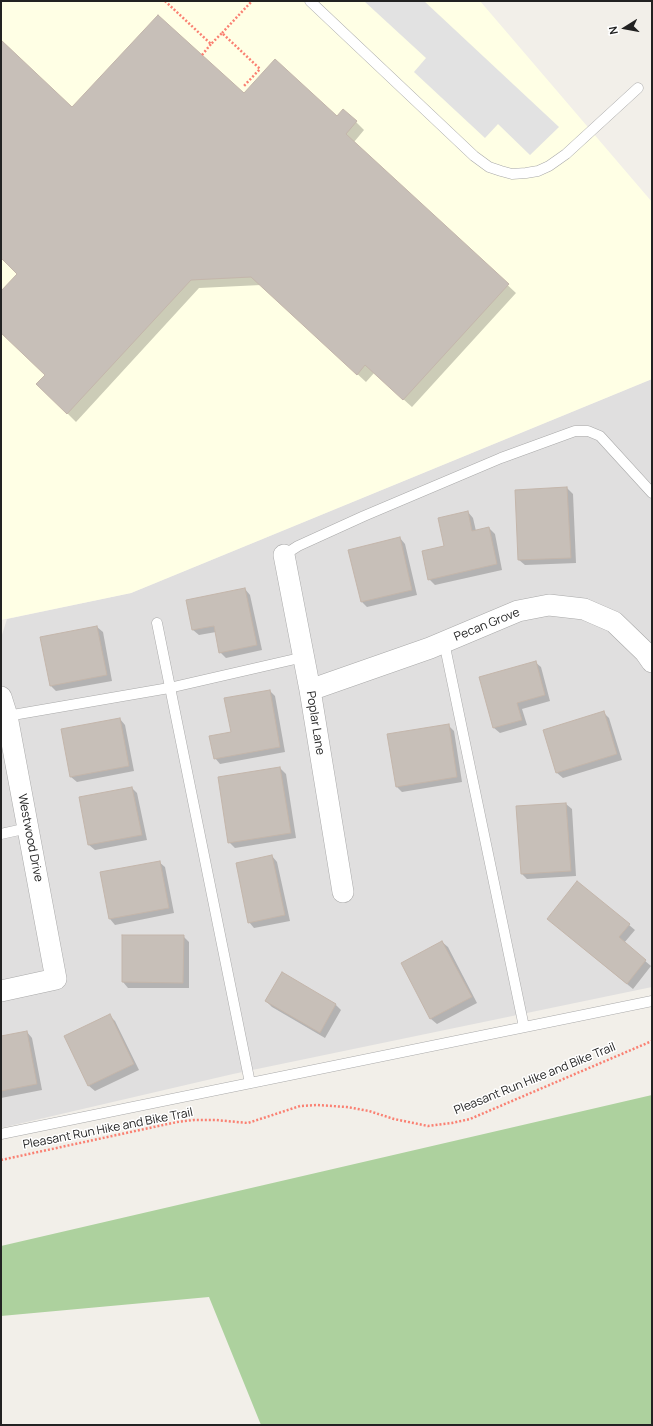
<!DOCTYPE html>
<style>
body{margin:0}
#map{position:relative;width:653px;height:1426px;overflow:hidden;background:#f2efe9;font-family:Manrope,sans-serif}
canvas{display:block}
.frame{position:absolute;inset:0;border:2px solid #222;pointer-events:none}
.north{position:absolute;left:605px;top:8px;width:40px;height:40px;-webkit-text-stroke:3px #fff;paint-order:stroke;rotate:259deg;font-size:11px;font-weight:700;line-height:16px;text-align:center;color:#222}
.north::after{content:'';display:block;margin:auto;width:14px;height:18px;background:#222;clip-path:polygon(50% 0,100% 100%,50% 72%,0 100%)}
</style>
<div id="map">
<canvas width="653" height="1426"></canvas>
<div class="frame"></div>
<div class="north">N</div>
</div>
<script>
const context = document.querySelector('canvas').getContext('2d');
context.lineJoin = 'round';
function fillPath(path, color) {
  context.fillStyle = color;
  context.fill(path, 'evenodd');
}
function shape(rows) {
  const path = new Path2D();
  for (const r of rows) {
    path.moveTo(r[0], r[1]);
    for (let i = 2; i < r.length; i += 2) path.lineTo(r[i], r[i + 1]);
  }
  return path;
}
function strokePath(path, color, width, dash) {
  context.strokeStyle = color;
  context.lineWidth = width;
  context.lineCap = dash ? 'butt' : 'round';
  context.setLineDash(dash || []);
  context.stroke(path);
}
function write(font, color, halo, rows, align = 'center') {
  context.font = font + ' Manrope,sans-serif';
  context.lineWidth = 3;
  context.setLineDash([]);
  context.textBaseline = 'middle';
  context.strokeStyle = halo;
  context.fillStyle = color;
  for (const [text, x, y, turn = 0] of rows) {
    context.save();
    context.translate(x, y);
    context.rotate((+turn || 0) * Math.PI / 180);
    context.textAlign = isNaN(turn) ? turn : align;
    if (halo) context.strokeText(text, 0, 0);
    context.fillText(text, 0, 0);
    context.restore();
  }
}
const residential = shape([
 [652,379,652,987,233,1074,1,1128,1,638,7,619,131,593]
]);
const education = shape([
 [1,1,480,1,652,202,652,379,131,593,1,620]
]);
const forest = shape([
 [652,1095,652,1425,261,1425,209,1297,1,1316,1,1246]
]);
const parking = shape([
 [364,1,424,1,559,127,530,155,498,124,485,138,414,72,426,58]
]);
const shadow = shape([
 [1,42,72,109,244,95,356,122,364,130,354,142,516,293,412,407,374,373,366,382,261,285,199,288,76,422,38,384,46,375,1,332,1,292,18,274,1,257],
 [567,488,573,494,576,563,525,565,519,560],
 [468,512,473,518,476,531,489,528,495,534,502,570,435,585,429,579,445,546],
 [400,538,405,544,417,595,367,607,362,602],
 [245,589,250,595,262,650,226,658,220,652,216,632,199,635,193,630,187,601],
 [97,627,103,632,112,681,56,691,51,686],
 [535,662,541,667,550,701,522,709,527,725,500,733,494,728],
 [270,691,275,696,285,752,220,764,215,758,232,733],
 [603,712,609,718,622,760,563,778,557,773,544,731],
 [120,719,125,725,134,771,77,782,71,777],
 [448,725,454,731,462,782,402,792,397,787],
 [280,768,286,774,296,838,235,848,229,842],
 [132,788,137,793,147,840,95,850,89,845,80,798],
 [566,804,572,809,576,876,527,879,522,874],
 [272,856,277,862,290,921,254,928,249,922],
 [159,862,165,867,174,913,115,925,110,919,101,873],
 [548,919,629,925,635,930,624,943,651,966,633,989],
 [123,936,183,936,189,942,189,988,128,988,123,982],
 [442,942,448,947,477,1003,437,1024,431,1019,402,963],
 [282,973,336,1005,341,1010,325,1038,272,1007,266,1001],
 [110,1016,115,1021,139,1070,95,1091,89,1086,66,1037],
 [27,1032,32,1038,42,1090,1,1098,1,1037]
]);
const building = shape([
 [158,15,244,93,275,59,337,116,343,109,357,121,346,134,509,284,403,400,365,365,357,375,251,277,191,280,67,414,36,384,45,375,1,333,1,291,17,274,1,258,1,40,72,107,158,15],
 [567,487,571,558,518,560,515,490,567,487],
 [468,511,472,531,489,527,497,564,428,580,422,551,444,546,438,518,468,511],
 [400,537,412,590,361,602,348,550,400,537],
 [245,588,257,645,219,653,214,626,192,630,186,600,245,588],
 [97,626,107,675,50,686,40,637,97,626],
 [536,661,545,695,517,703,522,720,493,728,479,677,536,661],
 [270,690,280,747,214,759,209,736,231,732,224,698,270,690],
 [604,711,617,754,556,773,543,730,604,711],
 [120,718,129,766,70,777,61,729,120,718],
 [449,724,457,777,396,787,387,734,449,724],
 [280,767,291,833,228,843,218,777,280,767],
 [132,787,142,835,88,845,79,797,132,787],
 [566,803,571,871,521,874,516,806,566,803],
 [272,855,285,915,248,923,236,863,272,855],
 [160,861,169,908,109,919,100,872,160,861],
 [577,881,630,924,619,937,646,960,627,984,547,919,577,881],
 [122,935,184,935,183,983,122,982,122,935],
 [442,941,472,997,430,1019,401,963,442,941],
 [282,972,336,1004,320,1033,265,1001,282,972],
 [110,1014,134,1064,88,1086,64,1036,110,1014],
 [27,1031,37,1084,1,1091,1,1036,27,1031]
]);
const path = shape([
 [165,1,211,44,222,33,260,69,243,87],
 [222,33,252,1],
 [202,55,211,44],
 [1,1160,177,1122,194,1120,216,1120,248,1123,300,1106,317,1105,347,1107,369,1111,394,1119,428,1126,452,1123,470,1119,652,1041]
]);
const lane = shape([
 [310,1,474,156,489,167,501,171,512,174,526,173,538,171,549,166,566,154,638,88],
 [284,555,298,546,364,516,501,458,575,431,588,431,600,436,652,493],
 [157,623,250,1083],
 [444,642,524,1027],
 [7,716,169,688,304,657],
 [1,834,28,828],
 [1,1134,652,1001]
]);
const street = shape([
 [284,555,310,690,343,892],
 [310,690,430,648,518,611,549,605,584,609,614,622,645,652,652,662],
 [1,697,7,716,56,979,1,991]
]);
const streetNames = [
 ["Pecan Grove",487,625,-22],
 ["Poplar Lane",315,723,81],
 ["Westwood Drive",30,838,79],
 ["Pleasant Run Hike and Bike Trail",535,1079,-22],
 ["Pleasant Run Hike and Bike Trail",108,1129,-11]
];
fillPath(residential, '#e0dfdf');
fillPath(education, '#ffffe5');
fillPath(forest, '#add19e');
fillPath(parking, '#e2e2e2');
fillPath(shadow, '#0003');
fillPath(building, '#c7bfb8');
strokePath(building, '#c4b6ab', 1);
strokePath(lane, '#a9a9a9', 11);
strokePath(street, '#a9a9a9', 22);
strokePath(path, '#fa8072', 2.5, [2, 2]);
strokePath(lane, '#fff', 10);
strokePath(street, '#fff', 21);
write('12px', '#222', '#fff', streetNames);
</script>
